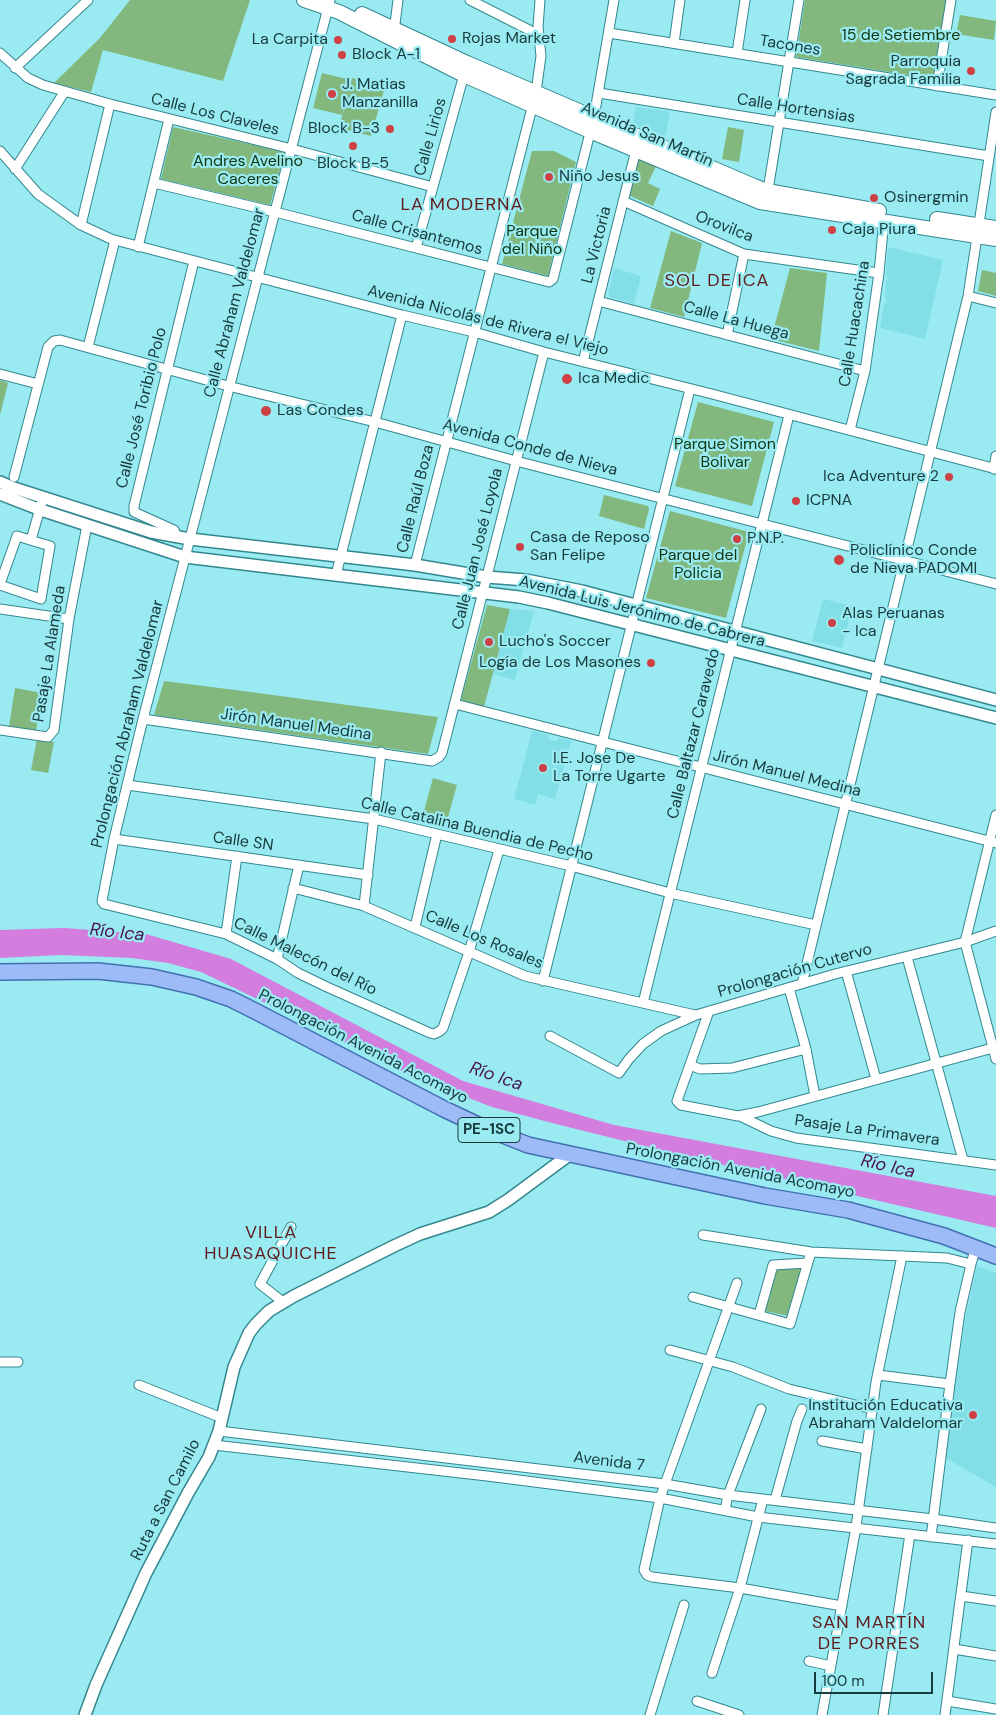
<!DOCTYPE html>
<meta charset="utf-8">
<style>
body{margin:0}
#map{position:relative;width:996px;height:1715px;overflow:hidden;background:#99eaf1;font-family:"DM Sans",sans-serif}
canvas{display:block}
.scale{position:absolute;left:814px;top:1672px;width:119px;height:22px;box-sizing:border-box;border:2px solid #173a3c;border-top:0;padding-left:6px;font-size:15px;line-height:18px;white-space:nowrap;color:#173a3c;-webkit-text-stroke:4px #99eaf1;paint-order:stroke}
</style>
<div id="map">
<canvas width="996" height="1715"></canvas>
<div class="scale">100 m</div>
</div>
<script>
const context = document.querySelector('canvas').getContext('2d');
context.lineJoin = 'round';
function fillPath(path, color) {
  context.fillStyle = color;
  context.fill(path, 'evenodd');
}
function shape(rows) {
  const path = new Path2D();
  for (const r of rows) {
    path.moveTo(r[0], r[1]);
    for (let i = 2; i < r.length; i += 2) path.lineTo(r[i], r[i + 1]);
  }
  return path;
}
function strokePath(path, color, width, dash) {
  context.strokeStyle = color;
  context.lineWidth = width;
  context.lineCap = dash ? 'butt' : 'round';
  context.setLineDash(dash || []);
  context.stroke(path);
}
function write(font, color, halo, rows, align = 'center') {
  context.font = font + ' "DM Sans",sans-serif';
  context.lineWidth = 4.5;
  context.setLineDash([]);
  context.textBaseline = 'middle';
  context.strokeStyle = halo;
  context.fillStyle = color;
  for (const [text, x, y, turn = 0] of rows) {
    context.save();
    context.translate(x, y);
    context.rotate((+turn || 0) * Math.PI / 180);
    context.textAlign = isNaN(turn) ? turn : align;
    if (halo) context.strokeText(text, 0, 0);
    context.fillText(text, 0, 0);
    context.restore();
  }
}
const built = shape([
 [636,107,670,112,664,142,632,127],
 [888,247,943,260,925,339,880,328,884,305,887,302,885,298,886,281,888,278,886,275],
 [614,268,641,276,634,304,610,297,608,294],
 [823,599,852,606,842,648,812,641],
 [510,609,534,611,515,680,493,674],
 [532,731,548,735,549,739,556,741,559,738,571,741,555,799,538,794,535,805,514,799],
 [977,1266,996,1273,996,1487,944,1457,966,1316]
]);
const green = shape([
 [130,0,250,0,223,81,103,50,91,92,54,83,100,38],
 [805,0,946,0,933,79,796,57],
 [960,15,996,21,994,40,956,34],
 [322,73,351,80,342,115,313,108],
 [352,78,385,87,371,136,339,128],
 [173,127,285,152,270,205,161,179],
 [728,127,744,130,739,162,722,159],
 [532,151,554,151,576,162,548,276,502,264],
 [642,158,657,164,648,183,660,189,653,206,630,196,638,160],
 [671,231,702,243,684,317,650,308],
 [790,268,827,273,819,351,771,339],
 [982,270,996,273,996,296,978,291],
 [0,380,8,383,0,415],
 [698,402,774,422,752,506,675,486],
 [604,495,648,506,649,509,644,529,599,516],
 [670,511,749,532,726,618,646,598],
 [487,605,510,609,484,707,461,700],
 [164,681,243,691,438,717,428,754,154,715],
 [15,688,42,693,36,731,9,726],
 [37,739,54,742,48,773,31,770],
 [433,778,457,785,446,824,422,818],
 [803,1268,788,1316,765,1311,777,1269]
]);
const water = shape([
 [64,928,146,934,231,959,463,1081,614,1125,996,1196,996,1228,693,1158,556,1124,492,1107,407,1074,305,1022,201,972,168,963,132,958,61,955,0,958,0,930]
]);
const minor = shape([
 [330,0,143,719,114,839,102,901,104,904,226,934,277,959,298,973,327,987,430,1033,434,1034,440,1031,443,1028,469,952,499,850],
 [470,0,539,35],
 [394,32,398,0],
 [609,33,996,95],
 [674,43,680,0],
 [0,53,28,78,43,85,110,104,292,149,433,187],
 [737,53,745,0],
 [15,68,88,0],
 [937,86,951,0],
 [599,93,989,156],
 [0,151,38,194,81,225,111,239,402,315,474,332,544,352,712,394,996,469],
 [15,169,65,91],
 [154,183,275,212,549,282,553,279,594,117,614,0],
 [767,196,799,0],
 [623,201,744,254,879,273],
 [81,225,110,104],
 [138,247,169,119],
 [416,248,465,71],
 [968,296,996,303],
 [598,301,865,371],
 [727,335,744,254],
 [88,347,115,240],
 [583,362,637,146],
 [0,374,38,384],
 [850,430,865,371,879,273,884,220],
 [994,469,996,456],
 [14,477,48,347,54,341,60,340,228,386,375,422,516,461,996,584],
 [177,537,174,530,134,512,134,506,194,261],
 [31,540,43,498],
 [415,565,536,92,541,56,538,27,540,0],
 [336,575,402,315],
 [0,584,17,536,50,546,41,599,0,585],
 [0,609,69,619],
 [455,704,996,843],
 [143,719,432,761,439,757,442,753,544,352],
 [0,730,48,737,54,730,69,619,87,525],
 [127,785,374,819,571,866,670,893,816,925],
 [996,815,965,942,996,1059],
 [114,839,368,875],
 [293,888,364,906,525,976,695,1015],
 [364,906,381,752],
 [415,927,437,834],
 [226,934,237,856],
 [907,957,963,1160],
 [277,959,299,865],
 [846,971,876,1079],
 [543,981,690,389],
 [802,984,968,296,996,112],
 [789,988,806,1049,815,1096],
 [643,1003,789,415],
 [709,1011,677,1101,681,1105,738,1116,758,1112,996,1047],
 [550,1036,619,1073,629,1059,643,1044,661,1031,696,1015,835,974,965,942,996,931],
 [690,1065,700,1069,732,1068,806,1049],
 [740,1116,771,1131,796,1138,996,1165],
 [703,1235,811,1252,947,1258,971,1264],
 [693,1297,790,1324,811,1252],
 [283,1302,260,1284,291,1227],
 [759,1315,773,1265,807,1263],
 [670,1350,733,1367,789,1389,872,1409],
 [0,1362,18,1362],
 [878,1375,950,1384],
 [139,1385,222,1418],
 [219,1431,665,1484,728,1495,933,1519,996,1528],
 [822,1441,867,1449],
 [214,1445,487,1476,660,1498,758,1517,996,1544],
 [763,1499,740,1588,842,1606],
 [775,1500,797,1421,802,1409],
 [725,1510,728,1495,761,1409],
 [931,1537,950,1384,960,1312,971,1264,975,1250],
 [961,1596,996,1601],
 [954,1649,996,1656],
 [809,1661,831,1666],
 [712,1673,740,1588,652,1577,647,1575,644,1570,660,1498,737,1283],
 [697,1701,739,1715],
 [947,1701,996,1709],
 [650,1715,684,1605],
 [822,1715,856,1527,876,1382,902,1256],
 [883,1715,910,1534],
 [945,1715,968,1540]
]);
const tertiary = shape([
 [0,482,14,488,151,532,190,539,415,565,487,577,526,580,582,591,996,700],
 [0,494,41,510,185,557,519,597,548,603,996,718],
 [85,1715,96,1685,146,1573,188,1493,209,1457,219,1431,234,1367,249,1333,256,1324,269,1311,294,1296,394,1246,420,1234,489,1212,508,1200,569,1155]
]);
const secondary = shape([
 [304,0,339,12,464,75,590,131,760,202,996,239],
 [362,14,467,63,754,186,767,191,879,211],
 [937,219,996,228]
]);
const primary = shape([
 [0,972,98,971,152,977,196,987,231,999,253,1010,444,1109,480,1126,528,1145,765,1196,848,1210,944,1236,996,1256]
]);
const markers = [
 [452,39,5,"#cf4045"],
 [338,40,5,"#cf4045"],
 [342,55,5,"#cf4045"],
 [971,71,5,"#cf4045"],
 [332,94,5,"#cf4045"],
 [390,129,5,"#cf4045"],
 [353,146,5,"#cf4045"],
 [549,177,5,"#cf4045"],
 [874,198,5,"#cf4045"],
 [832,230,5,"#cf4045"],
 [567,379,6,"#cf4045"],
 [266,411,6,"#cf4045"],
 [949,477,5,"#cf4045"],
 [796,501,5,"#cf4045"],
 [737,539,5,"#cf4045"],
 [520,547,5,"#cf4045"],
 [839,560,6,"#cf4045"],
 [832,623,5,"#cf4045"],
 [489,642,5,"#cf4045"],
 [651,663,5,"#cf4045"],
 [543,768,5,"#cf4045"],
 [973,1415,5,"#cf4045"]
];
const shields = [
 [489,1130,62]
];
const shieldNames = [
 ["PE-1SC",489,1130]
];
const parkNames = [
 ["15 de Setiembre",901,36],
 ["Andres Avelino",248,162],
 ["Caceres",248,180],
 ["Parque",532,232],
 ["del Niño",532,250],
 ["Parque Simon",725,445],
 ["Bolivar",725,463],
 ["Parque del",698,556],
 ["Policia",698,574]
];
const poiNames = [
 ["Rojas Market",462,39],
 ["La Carpita",328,40,"right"],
 ["Block A-1",352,55],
 ["Parroquia",961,62,"right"],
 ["Sagrada Familia",961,80,"right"],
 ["J. Matias",342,85],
 ["Manzanilla",342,103],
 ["Block B-3",380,129,"right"],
 ["Block B-5",353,164,"center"],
 ["Niño Jesus",559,177],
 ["Osinergmin",884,198],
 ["Caja Piura",842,230],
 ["Ica Medic",578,379],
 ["Las Condes",277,411],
 ["Ica Adventure 2",939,477,"right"],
 ["ICPNA",806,501],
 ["Casa de Reposo",530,538],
 ["San Felipe",530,556],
 ["P.N.P.",747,539],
 ["Policlínico Conde",850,551],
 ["de Nieva PADOMI",850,569],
 ["Alas Peruanas",842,614],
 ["- Ica",842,632],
 ["Lucho's Soccer",499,642],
 ["Logía de Los Masones",641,663,"right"],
 ["I.E. Jose De",553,759],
 ["La Torre Ugarte",553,777],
 ["Institución Educativa",963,1406,"right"],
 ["Abraham Valdelomar",963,1424,"right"]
];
const streetNames = [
 ["Tacones",790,46,9],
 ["Calle Hortensias",796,109,9],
 ["Calle Los Claveles",215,115,14],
 ["Avenida San Martín",647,135,23],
 ["Calle Lirios",431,137,-74],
 ["Orovilca",724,227,21],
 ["Calle Crisantemos",417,233,15],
 ["La Victoria",597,245,-76],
 ["Calle Abraham Valdelomar",235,303,-75],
 ["Avenida Nicolás de Rivera el Viejo",488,321,14],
 ["Calle La Huega",736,321,15],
 ["Calle Huacachina",855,324,-81],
 ["Calle José Toribio Polo",142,408,-76],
 ["Avenida Conde de Nieva",530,448,15],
 ["Calle Raúl Boza",416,499,-76],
 ["Calle Juan José Loyola",478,549,-76],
 ["Avenida Luis Jerónimo de Cabrera",642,612,14],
 ["Pasaje La Alameda",50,654,-81],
 ["Prolongación Abraham Valdelomar",128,724,-76],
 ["Jirón Manuel Medina",296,725,8],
 ["Calle Baltazar Caravedo",694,734,-76],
 ["Jirón Manuel Medina",787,774,14],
 ["Calle Catalina Buendia de Pecho",477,830,13],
 ["Calle SN",243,842,8],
 ["Calle Los Rosales",484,940,23],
 ["Calle Malecón del Río",305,957,26],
 ["Prolongación Cutervo",795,971,-16],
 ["Prolongación Avenida Acomayo",363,1047,27],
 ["Pasaje La Primavera",867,1131,8],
 ["Prolongación Avenida Acomayo",740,1171,11],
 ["Avenida 7",609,1462,7],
 ["Ruta a San Camilo",166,1500,-63]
];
const neighbourhoodNames = [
 ["LA MODERNA",462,205],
 ["SOL DE ICA",717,281],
 ["VILLA",271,1233],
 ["HUASAQUICHE",271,1254],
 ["SAN MARTÍN",869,1623],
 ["DE PORRES",869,1644]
];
const waterNames = [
 ["Río Ica",117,933,6],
 ["Río Ica",496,1077,19],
 ["Río Ica",888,1167,13]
];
fillPath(built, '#82dfe7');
fillPath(green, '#82b87e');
fillPath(water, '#d37ddf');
strokePath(minor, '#33878e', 11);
strokePath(tertiary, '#33878e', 14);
strokePath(secondary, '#33878e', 16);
strokePath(primary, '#4370b2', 18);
strokePath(minor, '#fff', 9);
strokePath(tertiary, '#fff', 11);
strokePath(secondary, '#fff', 14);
strokePath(primary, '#9dbbf7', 15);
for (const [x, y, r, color] of markers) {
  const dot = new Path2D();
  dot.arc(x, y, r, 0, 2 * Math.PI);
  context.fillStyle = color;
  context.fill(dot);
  strokePath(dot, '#99eaf1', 2);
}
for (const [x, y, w] of shields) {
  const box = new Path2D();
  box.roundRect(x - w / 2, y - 12.5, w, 25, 4);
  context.fillStyle = '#99eaf1';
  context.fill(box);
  strokePath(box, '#173a3c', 1);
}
write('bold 15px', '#173a3c', null, shieldNames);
write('16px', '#0f350d', '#99eaf1', parkNames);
write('16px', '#173a3c', '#99eaf1', poiNames, 'left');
write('16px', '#173a3c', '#99eaf1', streetNames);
context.letterSpacing = '1px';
write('18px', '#601b1d', '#99eaf1', neighbourhoodNames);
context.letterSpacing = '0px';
write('italic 18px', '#4a1351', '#99eaf1', waterNames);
</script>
